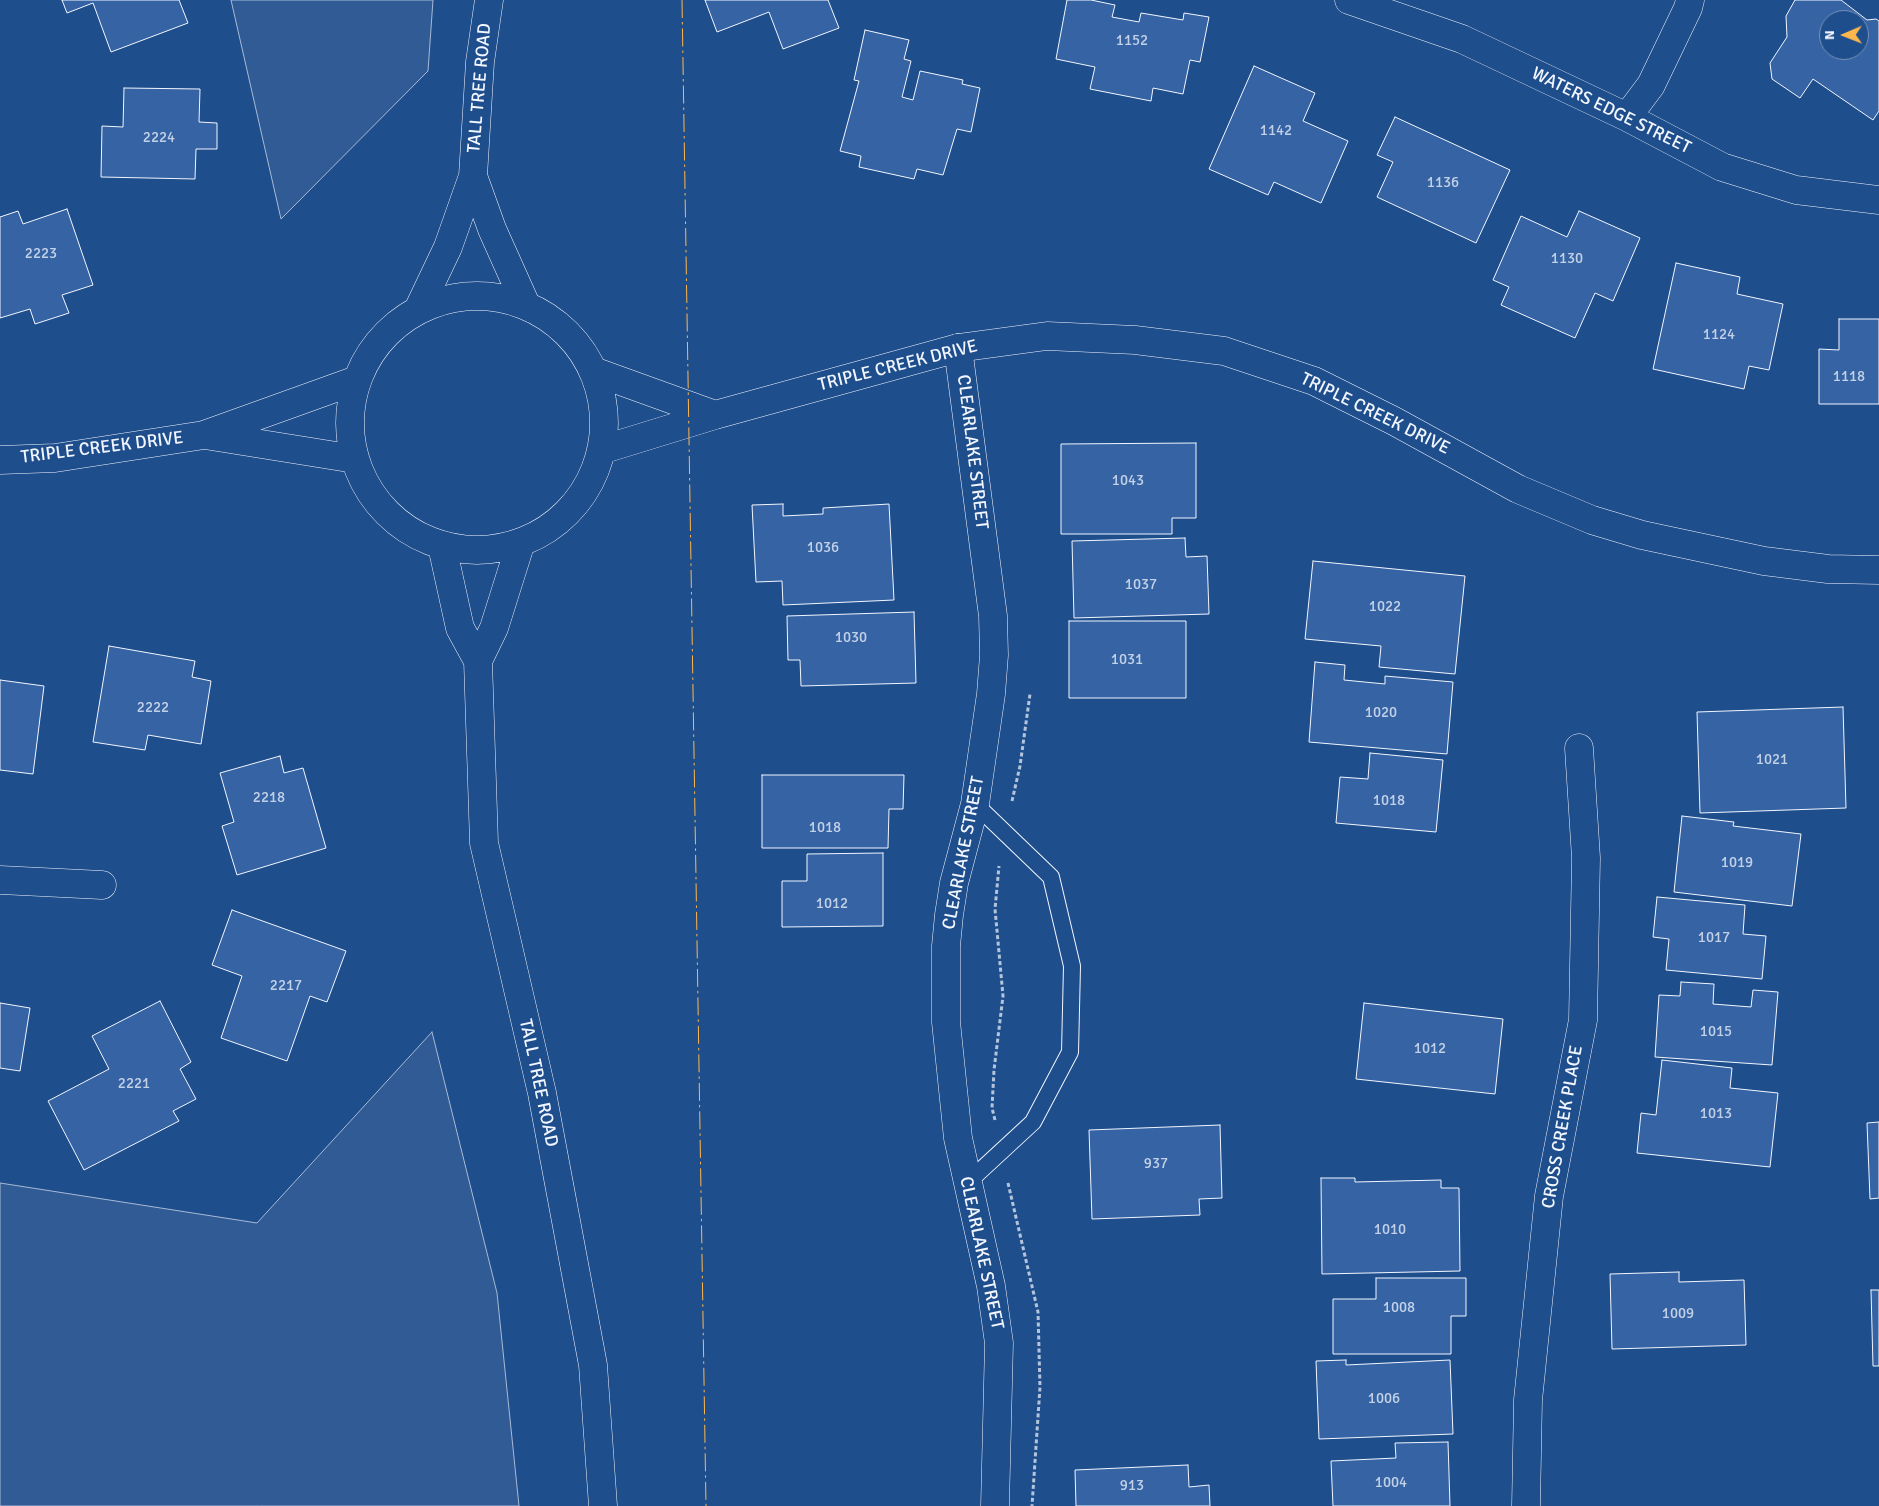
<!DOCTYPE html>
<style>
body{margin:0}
#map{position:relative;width:1879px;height:1506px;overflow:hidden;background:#1f4e8c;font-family:Signika,sans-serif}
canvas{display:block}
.north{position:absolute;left:1819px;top:10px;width:50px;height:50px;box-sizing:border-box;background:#1f4e8c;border:1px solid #7391ba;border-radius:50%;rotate:269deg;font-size:14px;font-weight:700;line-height:20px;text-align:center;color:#f2f6ff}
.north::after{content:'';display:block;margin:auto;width:18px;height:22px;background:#ffb74d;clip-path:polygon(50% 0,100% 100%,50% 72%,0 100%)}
</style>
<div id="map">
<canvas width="1879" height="1506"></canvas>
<div class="north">N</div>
</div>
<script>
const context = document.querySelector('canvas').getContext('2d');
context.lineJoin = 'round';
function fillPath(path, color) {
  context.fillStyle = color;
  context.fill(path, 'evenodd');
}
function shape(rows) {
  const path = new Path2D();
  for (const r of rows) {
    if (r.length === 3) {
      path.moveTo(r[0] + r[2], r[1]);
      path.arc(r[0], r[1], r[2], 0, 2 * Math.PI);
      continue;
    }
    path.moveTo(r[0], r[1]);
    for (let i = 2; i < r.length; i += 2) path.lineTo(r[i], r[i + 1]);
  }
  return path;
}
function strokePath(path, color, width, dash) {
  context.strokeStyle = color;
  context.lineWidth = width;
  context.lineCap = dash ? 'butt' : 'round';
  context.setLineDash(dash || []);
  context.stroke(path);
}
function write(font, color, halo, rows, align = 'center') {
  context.font = font + ' Signika,sans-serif';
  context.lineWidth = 4;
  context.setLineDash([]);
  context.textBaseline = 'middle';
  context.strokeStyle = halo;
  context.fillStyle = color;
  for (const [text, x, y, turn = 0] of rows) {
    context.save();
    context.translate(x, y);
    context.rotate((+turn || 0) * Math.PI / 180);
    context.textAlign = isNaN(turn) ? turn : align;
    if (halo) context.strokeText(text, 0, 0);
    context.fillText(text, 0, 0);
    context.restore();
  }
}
const built = shape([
 [231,0,433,0,428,71,281,219,231,0],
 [432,1032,497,1293,519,1506,0,1506,0,1183,257,1223,432,1032]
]);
const building = shape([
 [62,0,179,0,188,23,111,52,93,3,67,13,62,0],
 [705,0,828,0,839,28,783,49,769,12,717,32,705,0],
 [1067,0,1091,0,1115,5,1112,17,1139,22,1141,13,1183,20,1184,13,1209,17,1200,62,1190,60,1183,94,1153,88,1151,101,1090,89,1095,67,1056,59,1067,0],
 [1795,0,1841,0,1867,20,1876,19,1879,21,1879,111,1873,120,1813,79,1800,98,1772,79,1770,63,1787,37,1786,16,1795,0],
 [1829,20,1859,20,1859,50,1829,50,1829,20],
 [865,30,909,40,904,59,911,61,902,97,913,100,920,71,963,80,962,84,980,88,971,132,957,129,943,175,917,169,914,179,859,167,861,156,840,151,859,81,854,80,865,30],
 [1254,66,1315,93,1303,121,1348,141,1321,203,1274,182,1268,195,1209,169,1254,66],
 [124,88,200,89,199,122,217,123,217,149,196,149,195,179,101,177,102,126,123,127,124,88],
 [1395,117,1510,170,1476,243,1377,197,1393,162,1377,155,1395,117],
 [67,209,93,285,62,295,69,313,35,324,30,309,0,318,0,217,18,211,23,224,67,209],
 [1579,211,1640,238,1613,301,1595,293,1575,338,1501,305,1509,287,1493,280,1521,216,1567,237,1579,211],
 [1676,263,1740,277,1737,294,1783,304,1769,370,1749,366,1744,389,1653,369,1676,263],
 [1839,319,1879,319,1879,404,1819,404,1819,349,1839,350,1839,319],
 [1196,443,1196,518,1172,518,1172,534,1061,534,1061,444,1196,443],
 [783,504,783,516,823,514,823,508,889,504,894,600,783,605,782,581,756,582,752,505,783,504],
 [1185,538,1186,557,1207,556,1209,614,1074,618,1072,541,1185,538],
 [1313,561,1465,576,1455,674,1379,667,1381,646,1305,639,1313,561],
 [914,612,916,683,801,686,800,660,788,660,787,616,914,612],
 [1069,621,1186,621,1186,698,1069,698,1069,621],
 [109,646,195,661,192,677,211,681,201,744,148,735,145,750,93,742,109,646],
 [1315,662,1345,665,1344,680,1385,684,1385,676,1453,682,1447,754,1309,742,1315,662],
 [0,680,44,686,33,774,0,770,0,680],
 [1843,707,1846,808,1700,813,1697,712,1843,707],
 [1370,753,1443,760,1436,832,1336,823,1340,777,1368,779,1370,753],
 [280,756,284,773,303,768,326,848,237,875,222,826,234,822,220,773,280,756],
 [762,775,904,775,903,809,889,809,888,848,762,848,762,775],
 [1682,816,1734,822,1733,826,1801,834,1792,906,1674,892,1682,816],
 [883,853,883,926,782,927,782,881,807,881,807,854,883,853],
 [1657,897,1745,905,1743,934,1766,936,1762,979,1666,970,1669,939,1653,937,1657,897],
 [232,910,346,951,327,1002,310,996,287,1061,221,1038,242,976,212,965,232,910],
 [1681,982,1714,984,1713,1004,1751,1007,1753,990,1778,992,1772,1065,1655,1057,1659,995,1680,996,1681,982],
 [160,1001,191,1062,180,1069,196,1099,173,1111,179,1121,84,1170,48,1101,109,1069,92,1036,160,1001],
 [0,1003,30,1008,20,1071,0,1068,0,1003],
 [1364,1003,1503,1019,1495,1094,1356,1079,1364,1003],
 [1662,1060,1732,1068,1730,1088,1778,1093,1770,1167,1637,1153,1641,1113,1656,1115,1662,1060],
 [1879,1122,1879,1198,1870,1199,1867,1123,1879,1122],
 [1220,1125,1222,1198,1199,1199,1200,1215,1092,1219,1089,1130,1220,1125],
 [1321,1178,1355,1178,1355,1182,1441,1180,1441,1188,1459,1188,1460,1271,1322,1274,1321,1178],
 [1679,1272,1679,1282,1744,1280,1746,1345,1612,1349,1610,1274,1679,1272],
 [1376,1278,1466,1278,1466,1316,1451,1316,1451,1354,1333,1354,1333,1299,1376,1299,1376,1278],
 [1871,1290,1879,1290,1879,1366,1873,1366,1871,1290],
 [1346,1360,1346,1365,1450,1360,1453,1434,1319,1439,1316,1361,1346,1360],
 [1448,1442,1450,1506,1333,1506,1331,1461,1396,1458,1395,1443,1448,1442],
 [1188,1465,1189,1487,1209,1485,1210,1506,1076,1506,1075,1470,1188,1465]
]);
const path = shape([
 [1012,801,1020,766,1030,694],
 [995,1120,992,1108,994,1070,1003,996,995,909,999,866],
 [1008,1183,1038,1312,1040,1387,1032,1506]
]);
const service = shape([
 [967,1183,1033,1122,1070,1052,1072,966,1051,877,975,804]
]);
const minor = shape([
 [1349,0,1462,39,1627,117,1722,167,1796,190,1879,200],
 [1627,117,1651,85,1688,8,1690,0],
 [958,348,993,616,994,655,991,694,975,804,954,883,949,915,946,946,946,1022,958,1138,991,1286,999,1343,995,1506],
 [0,880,102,885],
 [1526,1506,1528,1400,1549,1196,1583,1020,1586,858,1579,748]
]);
const tertiary = shape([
 [473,176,492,229,526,305],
 [477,423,127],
 [418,310,448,247,473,176,480,62,489,0],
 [593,371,715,415],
 [205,435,355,459],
 [601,450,715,415,958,348,1047,336,1135,340,1224,351,1314,381,1394,421,1518,489,1592,520,1642,535,1764,561,1828,569,1879,570],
 [0,460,55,458,204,435,357,380],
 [442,546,460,628,478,661,484,843,542,1093,593,1365,603,1506],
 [478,661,494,628,521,542]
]);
const power = shape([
 [682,0,706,1506]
]);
const numberNames = [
 ["1152",1132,41],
 ["1142",1276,131],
 ["2224",159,138],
 ["1136",1443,183],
 ["2223",41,254],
 ["1130",1567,259],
 ["1124",1719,335],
 ["1118",1849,377],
 ["1043",1128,481],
 ["1036",823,548],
 ["1037",1141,585],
 ["1022",1385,607],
 ["1030",851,638],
 ["1031",1127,660],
 ["2222",153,708],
 ["1020",1381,713],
 ["1021",1772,760],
 ["2218",269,798],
 ["1018",1389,801],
 ["1018",825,828],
 ["1019",1737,863],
 ["1012",832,904],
 ["1017",1714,938],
 ["2217",286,986],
 ["1015",1716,1032],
 ["1012",1430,1049],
 ["2221",134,1084],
 ["1013",1716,1114],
 ["937",1156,1164],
 ["1010",1390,1230],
 ["1008",1399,1308],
 ["1009",1678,1314],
 ["1006",1384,1399],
 ["1004",1391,1483],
 ["913",1132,1486]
];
const streetNames = [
 ["TALL TREE ROAD",480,88,-85],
 ["WATERS EDGE STREET",1611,111,26],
 ["TRIPLE CREEK DRIVE",898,366,-14],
 ["TRIPLE CREEK DRIVE",1375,414,26],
 ["TRIPLE CREEK DRIVE",102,448,-7],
 ["CLEARLAKE STREET",972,452,83],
 ["CLEARLAKE STREET",964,853,-79],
 ["TALL TREE ROAD",538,1083,78],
 ["CROSS CREEK PLACE",1563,1127,-80],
 ["CLEARLAKE STREET",981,1253,78]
];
fillPath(built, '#305b95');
strokePath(built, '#a8bbd7', 1);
fillPath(building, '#3563a3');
strokePath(building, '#f2f6ff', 1);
strokePath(service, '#f2f6ff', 18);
strokePath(minor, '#f2f6ff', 29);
strokePath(tertiary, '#f2f6ff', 29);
strokePath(path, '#b3c4dc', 3, [4, 2.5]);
strokePath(service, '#1f4e8c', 16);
strokePath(minor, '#1f4e8c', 28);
strokePath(tertiary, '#1f4e8c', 28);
strokePath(power, '#ffb74d', 1, [18, 4, 2.5, 4]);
write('15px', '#c3d1e8', null, numberNames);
write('18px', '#f2f6ff', '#1f4e8c', streetNames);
</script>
